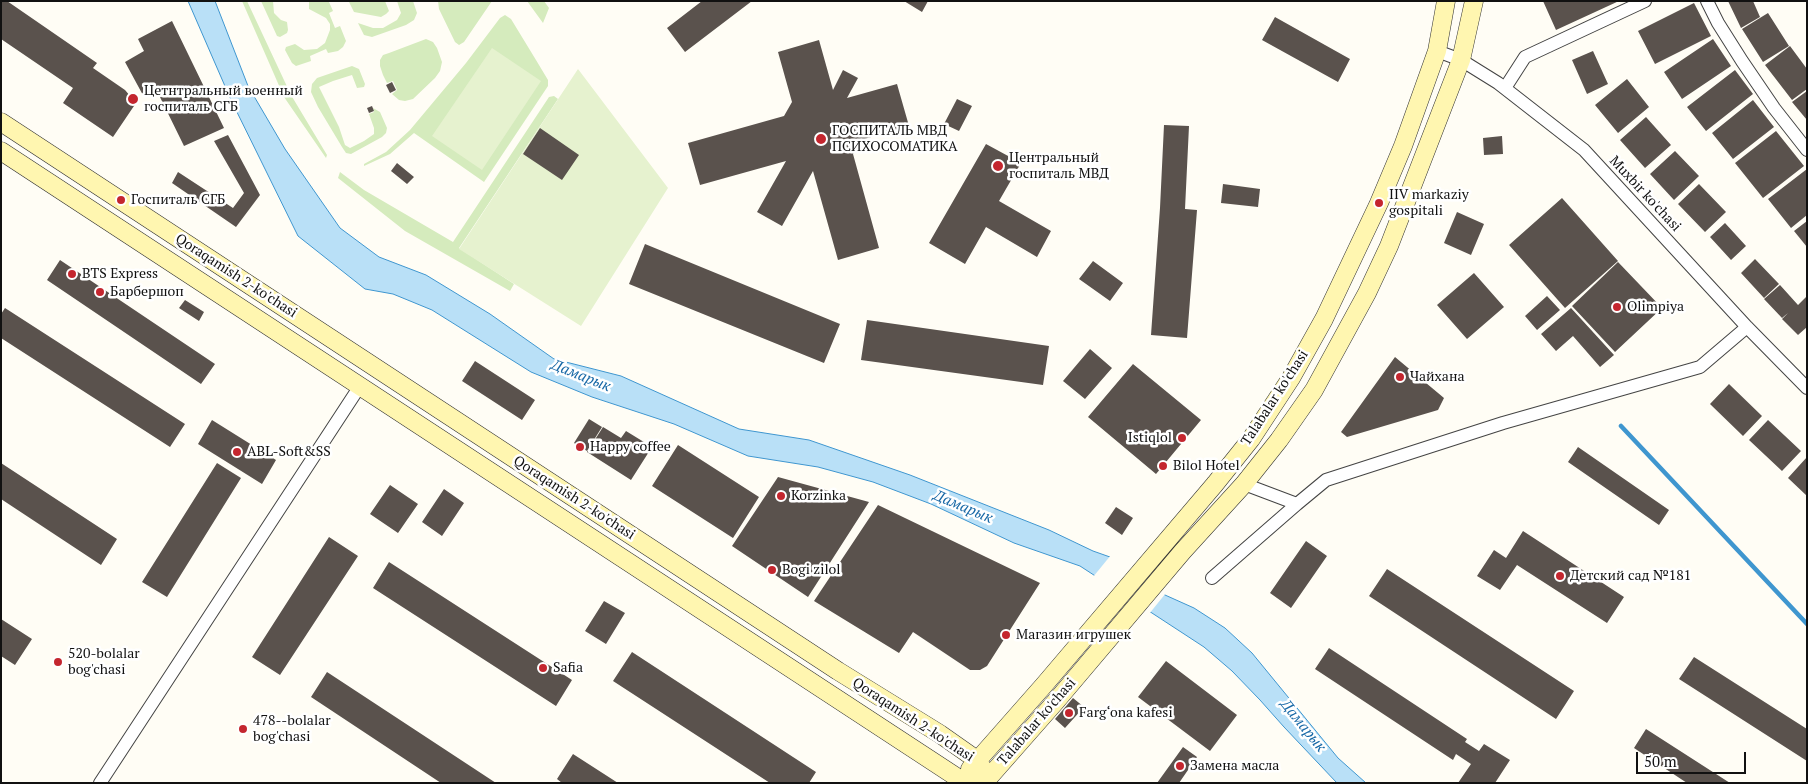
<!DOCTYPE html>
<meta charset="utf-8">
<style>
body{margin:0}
#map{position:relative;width:1808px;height:784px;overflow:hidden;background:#fffdf5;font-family:"PT Serif",serif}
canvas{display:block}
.frame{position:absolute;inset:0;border:2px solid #111;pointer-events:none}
.scale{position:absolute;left:1636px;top:752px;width:110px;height:22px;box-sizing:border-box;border:2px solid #111;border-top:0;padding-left:6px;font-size:15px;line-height:18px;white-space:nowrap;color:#111;-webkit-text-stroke:4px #fff;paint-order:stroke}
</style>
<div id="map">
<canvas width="1808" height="784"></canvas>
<div class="frame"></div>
<div class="scale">50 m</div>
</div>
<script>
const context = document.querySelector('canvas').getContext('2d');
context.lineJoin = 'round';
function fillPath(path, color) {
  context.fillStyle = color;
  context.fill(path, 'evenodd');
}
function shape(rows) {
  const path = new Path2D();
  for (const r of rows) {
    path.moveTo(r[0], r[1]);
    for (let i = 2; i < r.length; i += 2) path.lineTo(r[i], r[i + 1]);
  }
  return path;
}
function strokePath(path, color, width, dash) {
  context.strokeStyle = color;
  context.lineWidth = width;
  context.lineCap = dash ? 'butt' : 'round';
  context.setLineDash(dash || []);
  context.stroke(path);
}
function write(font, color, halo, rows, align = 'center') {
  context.font = font + ' "PT Serif",serif';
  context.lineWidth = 5;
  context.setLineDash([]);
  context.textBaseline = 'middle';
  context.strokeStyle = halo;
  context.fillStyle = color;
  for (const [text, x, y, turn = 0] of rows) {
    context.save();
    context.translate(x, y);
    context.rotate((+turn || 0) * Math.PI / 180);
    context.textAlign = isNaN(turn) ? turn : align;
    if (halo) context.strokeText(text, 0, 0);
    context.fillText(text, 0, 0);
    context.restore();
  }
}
const green = shape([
 [242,1,247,1,291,95,327,155,326,158,284,97],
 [261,1,273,1,274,13,281,20,287,22,288,30,287,33,280,37,277,36],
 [309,1,329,2,333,11,329,13,335,28,340,26,346,41,343,47,338,51,328,53,326,49,310,56,311,61,296,66,292,63,285,50,286,47,295,44,304,50,317,49,325,43,330,30,330,24,326,18,309,9],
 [385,1,389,11,386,14,381,17,354,12,349,2],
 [397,1,413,1,417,13,414,20,406,25,372,37,364,35,358,23,373,28,383,28,397,20,401,13],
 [438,1,492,1,464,42,459,45,455,42,439,9],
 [527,1,544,1,549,8,543,23],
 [505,15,511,19,536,60,548,80,548,86,484,182,414,133,390,154,364,166,364,164,386,152,410,130,466,63,500,18],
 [426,39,433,42,437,48,442,62,440,71,435,78,413,99,405,101,399,100,392,94,397,90,393,81,387,83,383,75,380,66,380,60,383,55,389,53],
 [352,66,359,69,365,84,364,87,357,88,352,75,333,81,319,87,339,127,345,145,350,148,364,141,374,134,374,128,369,114,374,112,373,108,380,112,387,128,386,133,382,137,351,154,346,153,342,147,318,107,311,92,312,84,317,78],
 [554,96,558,99,459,248,514,284,510,291,405,231,338,178,340,172,364,190,453,242,549,97]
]);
const pitch = shape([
 [492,48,541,81,482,170,432,136],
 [578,69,668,188,581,326,459,249]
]);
const water = shape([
 [188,1,215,1,248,86,285,149,340,228,379,257,426,275,490,314,554,359,621,376,739,429,809,440,910,475,1049,530,1093,551,1110,557,1165,595,1194,608,1225,628,1252,653,1338,758,1366,783,1337,783,1284,727,1260,700,1232,671,1204,647,1080,566,1014,543,931,504,873,482,818,467,748,456,674,424,592,397,531,372,432,310,393,294,365,289,298,236,231,100,188,1]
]);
const pier = shape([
 [1111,555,1166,593,1149,614,1093,577]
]);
const stream = shape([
 [1621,426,1807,624]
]);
const building = shape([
 [1,1,7,1,97,63,93,68,125,90,136,103,113,137,63,103,73,88,1,39],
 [702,1,752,1,685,52,667,28],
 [904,1,928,1,922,12],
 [1543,1,1619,1,1556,30],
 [1728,1,1753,1,1760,17,1741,28],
 [1694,3,1711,36,1655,64,1638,31],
 [1768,13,1789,46,1763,62,1742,29],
 [1275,17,1350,59,1338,82,1262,40],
 [172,21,224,128,184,146,157,91,144,97,125,62,144,51,138,39],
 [1713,39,1731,66,1682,99,1664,72],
 [819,40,833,90,843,70,858,78,847,98,897,84,909,126,861,140,853,154,879,248,838,260,813,171,782,226,757,212,786,161,700,185,688,143,784,116,792,102,778,52],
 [1790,46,1807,69,1807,89,1792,100,1765,65],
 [1593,51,1608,84,1587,94,1572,60],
 [1735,70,1753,94,1706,131,1687,107],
 [1627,79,1649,107,1618,133,1595,105],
 [392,82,396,90,390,93,386,85],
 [1807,91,1807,120,1792,102],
 [957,99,972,106,959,131,944,124],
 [1753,100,1774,127,1733,159,1712,133],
 [372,106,374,111,369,113,367,108],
 [1646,117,1671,145,1645,168,1620,140],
 [1164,125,1189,126,1185,209,1197,210,1187,338,1151,335,1160,208],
 [540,128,579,155,562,180,523,154],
 [1776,131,1804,166,1763,198,1735,163],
 [228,135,260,195,236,227,172,183,178,172,233,208,244,193,214,141],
 [1502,136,1503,154,1484,155,1483,138],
 [986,144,1021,163,999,201,1051,231,1037,257,986,227,965,264,929,243],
 [1675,151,1699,176,1674,200,1650,174],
 [397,163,414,177,407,184,391,171],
 [1807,169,1807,215,1791,228,1768,199],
 [1223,184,1260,189,1258,207,1221,203],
 [1699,184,1726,212,1705,232,1678,204],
 [1562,198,1618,261,1565,308,1509,245],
 [1457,212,1484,224,1471,255,1444,243],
 [1807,221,1807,247,1794,231],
 [1725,223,1746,246,1731,260,1710,237],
 [645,244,840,324,824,363,629,284],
 [1755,259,1779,284,1764,298,1741,273],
 [60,260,215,364,201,384,47,280],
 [1093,261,1123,283,1110,301,1079,279],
 [1618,262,1662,308,1615,352,1572,306],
 [1474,273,1504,307,1467,339,1437,305],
 [1780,285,1798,305,1807,296,1807,327,1798,335,1782,319,1788,313,1782,318,1764,299],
 [1547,296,1560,310,1537,330,1525,316],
 [185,300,204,312,199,321,179,308],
 [5,308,185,424,170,447,1,338,1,314],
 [1571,308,1614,355,1600,367,1573,336,1556,351,1541,334],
 [867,320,1049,346,1043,385,861,360],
 [1090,349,1112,368,1085,399,1063,381],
 [1395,357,1444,398,1438,410,1347,437,1341,432],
 [475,361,535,400,522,420,462,381],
 [1133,364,1201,420,1156,474,1088,417],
 [1729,384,1762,416,1743,436,1710,404],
 [589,419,602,427,587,451,574,443],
 [212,420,276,460,262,484,198,444],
 [1768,420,1801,451,1782,471,1749,440],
 [603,427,621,438,626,431,652,447,631,480,587,452],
 [678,445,759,497,733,538,652,486],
 [1578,447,1669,510,1659,525,1568,462],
 [1807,457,1807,496,1788,478],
 [1,463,117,539,101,565,1,499],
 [217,463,241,478,167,597,142,582],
 [778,477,869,502,808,597,732,546],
 [390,485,418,504,398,533,370,514],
 [444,489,464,503,442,536,422,522],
 [878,505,1040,583,987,666,980,670,970,670,913,632,899,653,814,601],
 [1116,507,1133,518,1122,535,1105,523],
 [1523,531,1624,597,1607,623,1517,565,1500,590,1477,576,1494,550,1506,558],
 [329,537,358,556,280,675,252,657],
 [1306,541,1327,556,1291,608,1270,593],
 [389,562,572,680,556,706,373,588],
 [1387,569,1574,691,1556,719,1369,596],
 [604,601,625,613,606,644,585,631],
 [1,619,32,639,15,665,1,656],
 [1329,648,1467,739,1465,742,1479,751,1484,744,1510,760,1495,783,1458,783,1471,764,1456,754,1453,760,1315,669],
 [632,652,816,772,809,783,770,783,613,681],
 [1694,657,1807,729,1807,761,1679,679],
 [1166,661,1237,715,1210,751,1138,697],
 [327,672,496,783,441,783,311,697],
 [1073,698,1084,707,1065,728,1055,719],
 [1646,729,1730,783,1687,783,1634,748],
 [1183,747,1197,757,1179,783,1157,783],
 [573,754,618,783,562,783,557,779]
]);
const street = shape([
 [1707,1,1718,23,1742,61,1774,108,1807,150],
 [1437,51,1461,60,1498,83,1584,150,1747,327,1807,388],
 [1505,88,1525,57,1645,1],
 [1244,484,1297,504,1326,480,1503,423,1700,367,1747,327],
 [1212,578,1297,504],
 [100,783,360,386]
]);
const secondary = shape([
 [1,122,838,671,940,734,977,760,988,777],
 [1,151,961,780,988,777],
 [970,769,1044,685,1215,484,1251,439,1291,378,1324,319,1379,203,1403,146,1437,51,1446,1],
 [984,783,1057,700,1183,551,1244,484,1279,440,1314,390,1367,293,1389,246,1461,60,1474,1]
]);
const markers = [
 [133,99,6,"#c4262e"],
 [821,139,6,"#c4262e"],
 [998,166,6,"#c4262e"],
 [121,200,5,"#c4262e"],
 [1379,203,5,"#c4262e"],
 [72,274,5,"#c4262e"],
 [100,292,5,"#c4262e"],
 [1617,307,5,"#c4262e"],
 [1400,377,5,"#c4262e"],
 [1182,438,5,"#c4262e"],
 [580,447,5,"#c4262e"],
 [237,452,5,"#c4262e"],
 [1163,466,5,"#c4262e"],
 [781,496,5,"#c4262e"],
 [772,570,5,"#c4262e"],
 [1560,576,5,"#c4262e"],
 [1006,635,5,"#c4262e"],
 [58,662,5,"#c4262e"],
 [543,668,5,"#c4262e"],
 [1069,713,5,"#c4262e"],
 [243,729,5,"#c4262e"],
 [1180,766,5,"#c4262e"]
];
const poiNames = [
 ["Цетнтральный военный",144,91],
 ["госпиталь СГБ",144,107],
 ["ГОСПИТАЛЬ МВД",832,131],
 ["ПСИХОСОМАТИКА",832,147],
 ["Центральный",1009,158],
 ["госпиталь МВД",1009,174],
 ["IIV markaziy",1389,195],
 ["gospitali",1389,211],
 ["Госпиталь СГБ",131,200],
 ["BTS Express",82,274],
 ["Барбершоп",110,292],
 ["Olimpiya",1627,307],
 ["Чайхана",1410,377],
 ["Istiqlol",1172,438,"right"],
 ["Happy coffee",590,447],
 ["ABL-Soft&SS",247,452],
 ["Bilol Hotel",1173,466],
 ["Korzinka",791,496],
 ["Bogi zilol",782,570],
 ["Детский сад №181",1570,576],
 ["Магазин игрушек",1016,635],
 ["520-bolalar",68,654],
 ["bog'chasi",68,670],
 ["Safia",553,668],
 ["Farg‘ona kafesi",1079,713],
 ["478--bolalar",253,721],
 ["bog'chasi",253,737],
 ["Замена масла",1190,766]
];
const streetNames = [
 ["Muxbir ko'chasi",1645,194,47],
 ["Qoraqamish 2-ko'chasi",236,276,33],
 ["Talabalar ko'chasi",1275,398,-57],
 ["Qoraqamish 2-ko'chasi",574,498,33],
 ["Qoraqamish 2-ko'chasi",913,720,33],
 ["Talabalar ko'chasi",1037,722,-49]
];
const waterNames = [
 ["Дамарык",581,376,22],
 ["Дамарык",963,507,23],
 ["Дамарык",1303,726,51]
];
fillPath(green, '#d5ebbd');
fillPath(pitch, '#e6f2cf');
fillPath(water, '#b9e0f7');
strokePath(water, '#3f96cf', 1);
fillPath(pier, '#fffdf5');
strokePath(stream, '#3f96cf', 4.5);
fillPath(building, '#5a524d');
strokePath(street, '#444', 14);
strokePath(secondary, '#333', 19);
strokePath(street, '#fff', 12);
strokePath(secondary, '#fff6b0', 18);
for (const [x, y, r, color] of markers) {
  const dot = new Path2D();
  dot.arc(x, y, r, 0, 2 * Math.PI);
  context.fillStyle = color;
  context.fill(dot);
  strokePath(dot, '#fff', 2);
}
write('14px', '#111', '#fff', poiNames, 'left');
write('14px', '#111', '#fff', streetNames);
write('italic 15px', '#1768a6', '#fff', waterNames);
</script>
